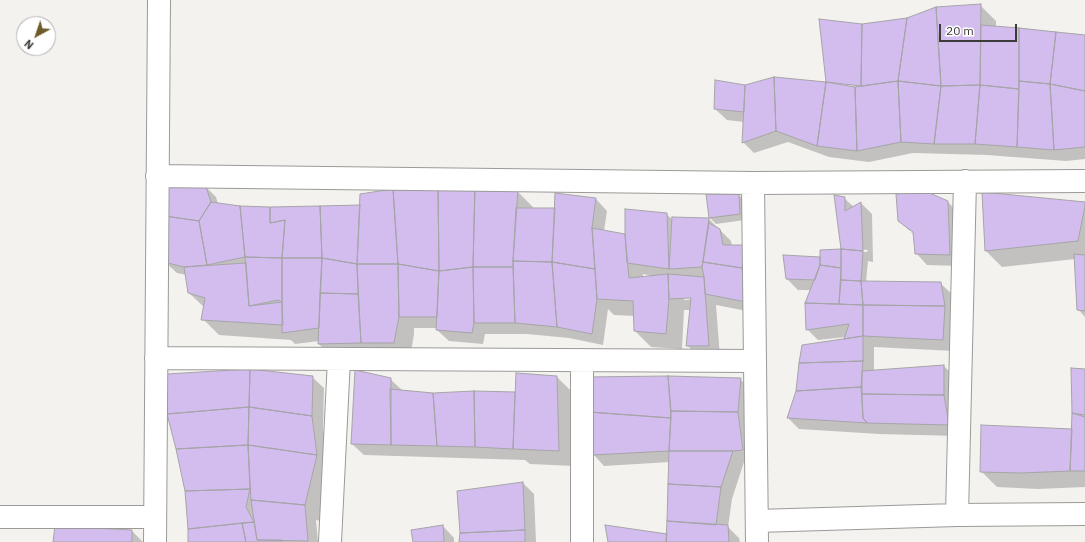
<!DOCTYPE html>
<style>
body{margin:0}
#map{position:relative;width:1085px;height:542px;overflow:hidden;background:#f3f2ef;font-family:"IBM Plex Sans",sans-serif}
canvas{display:block}
.north{position:absolute;left:16px;top:16px;width:40px;height:40px;box-sizing:border-box;background:#fff;border:1px solid #b1b1b0;border-radius:50%;rotate:220deg;font-size:11px;font-weight:700;line-height:16px;text-align:center;color:#3b3b3a}
.north::after{content:'';display:block;margin:auto;width:14px;height:18px;background:#6f5a29;clip-path:polygon(50% 0,100% 100%,50% 72%,0 100%)}
.scale{position:absolute;left:939px;top:24px;width:78px;height:18px;box-sizing:border-box;border:2px solid #3b3b3a;border-top:0;padding-left:5px;font-size:12px;line-height:14px;white-space:nowrap;color:#3b3b3a;-webkit-text-stroke:3px #fff;paint-order:stroke}
</style>
<div id="map">
<canvas width="1085" height="542"></canvas>
<div class="north">N</div>
<div class="scale">20 m</div>
</div>
<script>
const context = document.querySelector('canvas').getContext('2d');
context.lineJoin = 'round';
function fillPath(path, color) {
  context.fillStyle = color;
  context.fill(path, 'evenodd');
}
function shape(rows) {
  const path = new Path2D();
  for (const r of rows) {
    path.moveTo(r[0], r[1]);
    for (let i = 2; i < r.length; i += 2) path.lineTo(r[i], r[i + 1]);
  }
  return path;
}
function strokePath(path, color, width, dash) {
  context.strokeStyle = color;
  context.lineWidth = width;
  context.lineCap = dash ? 'butt' : 'round';
  context.setLineDash(dash || []);
  context.stroke(path);
}
const shadow = shape([
 [980,5,996,21,996,27,1085,36,1085,159,1066,161,987,155,913,153,869,162,829,157,788,142,754,153,743,142,744,122,727,120,715,109,745,86,827,84,821,20,862,25,907,19],
 [836,82,861,85,861,87,855,88,836,84],
 [204,185,216,197,218,204,240,207,320,207,361,206,517,191,533,207,533,209,555,209,556,194,596,199,607,211,604,231,626,235,666,214,673,220,673,218,709,219,731,241,732,246,744,246,757,313,716,305,720,357,699,357,687,345,691,310,684,310,682,349,651,347,635,331,635,316,614,315,608,309,603,345,569,338,527,334,485,334,483,344,449,341,437,330,438,328,414,328,414,334,410,358,330,355,319,344,319,341,295,344,291,340,219,335,203,319,205,308,189,293,187,275,177,273,165,262],
 [643,274,652,276,643,278],
 [696,297,696,299,684,300,684,298],
 [707,195,739,195,745,201,745,220,716,224,710,218],
 [844,198,854,207,861,203,872,214,873,262,868,261,866,282,940,283,952,294,954,351,874,347,874,372,944,366,955,377,959,436,879,434,799,429,788,418,845,340,846,337,818,340,807,329,806,303,811,290,798,290,787,279,821,258,842,250],
 [851,249,868,250,867,252,851,251],
 [948,202,959,214,961,266,927,265,916,253,914,235,899,221],
 [909,228,918,234,916,236,909,230],
 [1085,203,1085,317,1078,309,1075,259,1002,267,986,251],
 [1072,369,1085,370,1085,487,1038,489,997,487,981,471,1073,430,1073,413],
 [312,377,324,388,323,428,328,467,321,521,316,520,318,542,189,542,189,529,186,490],
 [557,377,573,393,574,466,530,464,525,460,364,455,352,444,390,379,402,390,433,394,514,393,516,395],
 [668,377,669,378,740,379,752,391,754,461,744,462,732,499,728,527,739,538,740,542,609,542,668,535,670,462,604,466,593,454],
 [523,483,534,494,536,542,461,542],
 [443,526,454,538,454,542,414,542],
 [132,531,143,542,54,542]
]);
const building = shape([
 [981,4,980,85,941,86,936,7,981,4],
 [936,7,941,86,898,81,907,18,936,7],
 [907,18,898,81,861,86,862,24,907,18],
 [819,19,862,24,861,86,826,82,819,19],
 [981,25,1019,28,1019,89,980,85,981,25],
 [1019,28,1056,32,1050,84,1019,81,1019,28],
 [1056,32,1085,35,1085,91,1050,84,1056,32],
 [774,77,826,82,817,146,776,131,774,77],
 [774,77,776,131,742,143,745,85,774,77],
 [715,80,745,85,744,112,714,109,715,80],
 [898,81,941,86,934,144,901,142,898,81],
 [898,81,901,142,857,151,855,87,898,81],
 [1019,81,1050,84,1054,150,1017,147,1019,81],
 [826,82,855,87,857,151,817,146,826,82],
 [1050,84,1085,91,1085,147,1054,150,1050,84],
 [980,85,1019,89,1017,147,975,144,980,85],
 [980,85,975,144,934,144,941,86,980,85],
 [167,183,205,184,211,202,199,221,165,216,167,183],
 [475,185,518,190,513,261,513,267,473,267,475,185],
 [475,185,473,267,439,271,438,186,475,185],
 [438,186,439,271,398,264,393,189,438,186],
 [393,189,398,264,357,264,360,194,393,189],
 [925,191,948,201,950,255,915,254,913,232,898,221,896,194,925,191],
 [982,192,1085,202,1085,206,1078,241,985,251,982,192],
 [555,193,596,198,592,228,595,269,552,262,555,193],
 [706,194,739,194,740,214,709,218,706,194],
 [834,195,845,197,845,211,861,202,863,251,841,249,834,195],
 [211,202,240,206,245,257,207,265,199,221,211,202],
 [360,205,357,264,322,258,320,206,360,205],
 [240,206,270,207,270,223,285,220,282,258,245,257,240,206],
 [320,206,322,258,282,258,285,220,270,223,270,207,320,206],
 [516,208,555,208,552,262,513,261,516,208],
 [625,209,667,213,669,269,627,263,625,234,625,209],
 [165,216,199,221,207,265,184,267,164,262,165,216],
 [672,217,709,218,702,267,669,269,672,217],
 [709,223,720,229,723,245,745,245,742,268,703,262,709,223],
 [592,228,625,234,629,278,668,274,669,299,666,334,634,331,633,301,597,299,592,228],
 [841,249,841,268,820,265,820,250,841,249],
 [841,249,863,251,861,281,841,280,841,249],
 [1074,254,1085,255,1085,311,1077,310,1074,254],
 [783,255,820,257,820,265,815,280,786,279,783,255],
 [245,257,282,258,282,302,278,300,249,306,245,257],
 [282,258,322,258,319,328,282,333,282,258],
 [322,258,357,264,358,294,320,293,322,258],
 [513,261,552,262,557,327,515,323,513,261],
 [552,262,595,269,597,299,592,334,557,327,552,262],
 [703,262,742,268,746,302,705,294,704,277,702,267,703,262],
 [246,263,249,306,282,302,283,325,201,320,205,298,188,293,184,267,246,263],
 [357,264,398,264,399,317,394,343,361,343,357,264],
 [398,264,439,271,437,317,399,317,398,264],
 [820,265,841,268,839,304,805,303,820,265],
 [473,267,513,267,515,323,474,323,473,267],
 [473,267,474,323,472,333,436,330,439,271,473,267],
 [668,274,704,277,709,346,686,346,691,298,669,299,668,274],
 [841,280,861,281,863,305,839,304,841,280],
 [861,281,941,282,945,306,863,305,861,281],
 [320,293,358,294,361,343,318,344,320,293],
 [805,303,863,305,863,336,844,339,849,324,806,330,805,303],
 [863,305,945,306,943,340,863,336,863,305],
 [863,336,863,361,799,363,802,345,863,336],
 [863,361,861,387,796,391,799,363,863,361],
 [944,365,944,395,862,394,862,371,944,365],
 [1071,368,1085,369,1085,415,1072,413,1071,368],
 [250,369,313,376,312,416,249,407,250,369],
 [250,369,249,407,167,414,167,374,250,369],
 [355,370,391,378,391,445,351,444,355,370],
 [516,373,557,376,559,451,513,449,516,373],
 [668,376,741,378,738,412,671,411,668,376],
 [668,376,671,418,589,412,587,377,668,376],
 [861,387,863,418,867,423,787,418,796,391,861,387],
 [390,389,433,393,437,446,391,445,390,389],
 [474,391,515,392,513,449,475,447,474,391],
 [474,391,475,447,437,446,433,393,474,391],
 [862,394,944,395,949,425,867,423,863,418,862,394],
 [249,407,312,416,317,455,248,445,249,407],
 [249,407,248,445,176,449,167,414,249,407],
 [671,411,738,412,743,450,733,451,669,451,671,411],
 [589,412,671,418,669,451,592,455,589,412],
 [1072,413,1085,417,1085,471,1070,471,1072,413],
 [981,425,1072,429,1070,471,1021,473,980,472,981,425],
 [248,445,317,455,305,505,251,500,248,445],
 [248,445,250,489,185,491,176,449,248,445],
 [669,451,733,451,721,487,668,484,669,451],
 [523,482,525,530,460,533,457,491,523,482],
 [668,484,721,487,716,525,667,521,668,484],
 [250,489,246,507,254,522,188,529,185,491,250,489],
 [251,500,305,505,308,541,257,540,251,500],
 [667,521,728,525,729,542,666,542,667,521],
 [254,522,257,540,282,540,282,542,246,542,242,523,254,522],
 [242,523,246,542,188,542,188,529,242,523],
 [443,525,444,542,413,542,411,530,443,525],
 [605,525,667,534,666,542,608,542,605,525],
 [55,526,132,530,132,542,53,542,55,526],
 [525,530,525,542,459,542,460,533,525,530]
]);
const minor = shape([
 [157,176,753,183,1085,181],
 [753,183,757,542],
 [156,358,755,361],
 [582,360,582,542],
 [957,515,965,181],
 [0,517,155,517],
 [757,521,957,515,1085,514],
 [155,542,159,0],
 [330,542,339,359]
]);
fillPath(shadow, '#0003');
fillPath(building, '#d3bdef');
strokePath(building, '#a5a4a7', 1);
strokePath(minor, '#9b9a98', 24);
strokePath(minor, '#fff', 22);
</script>
